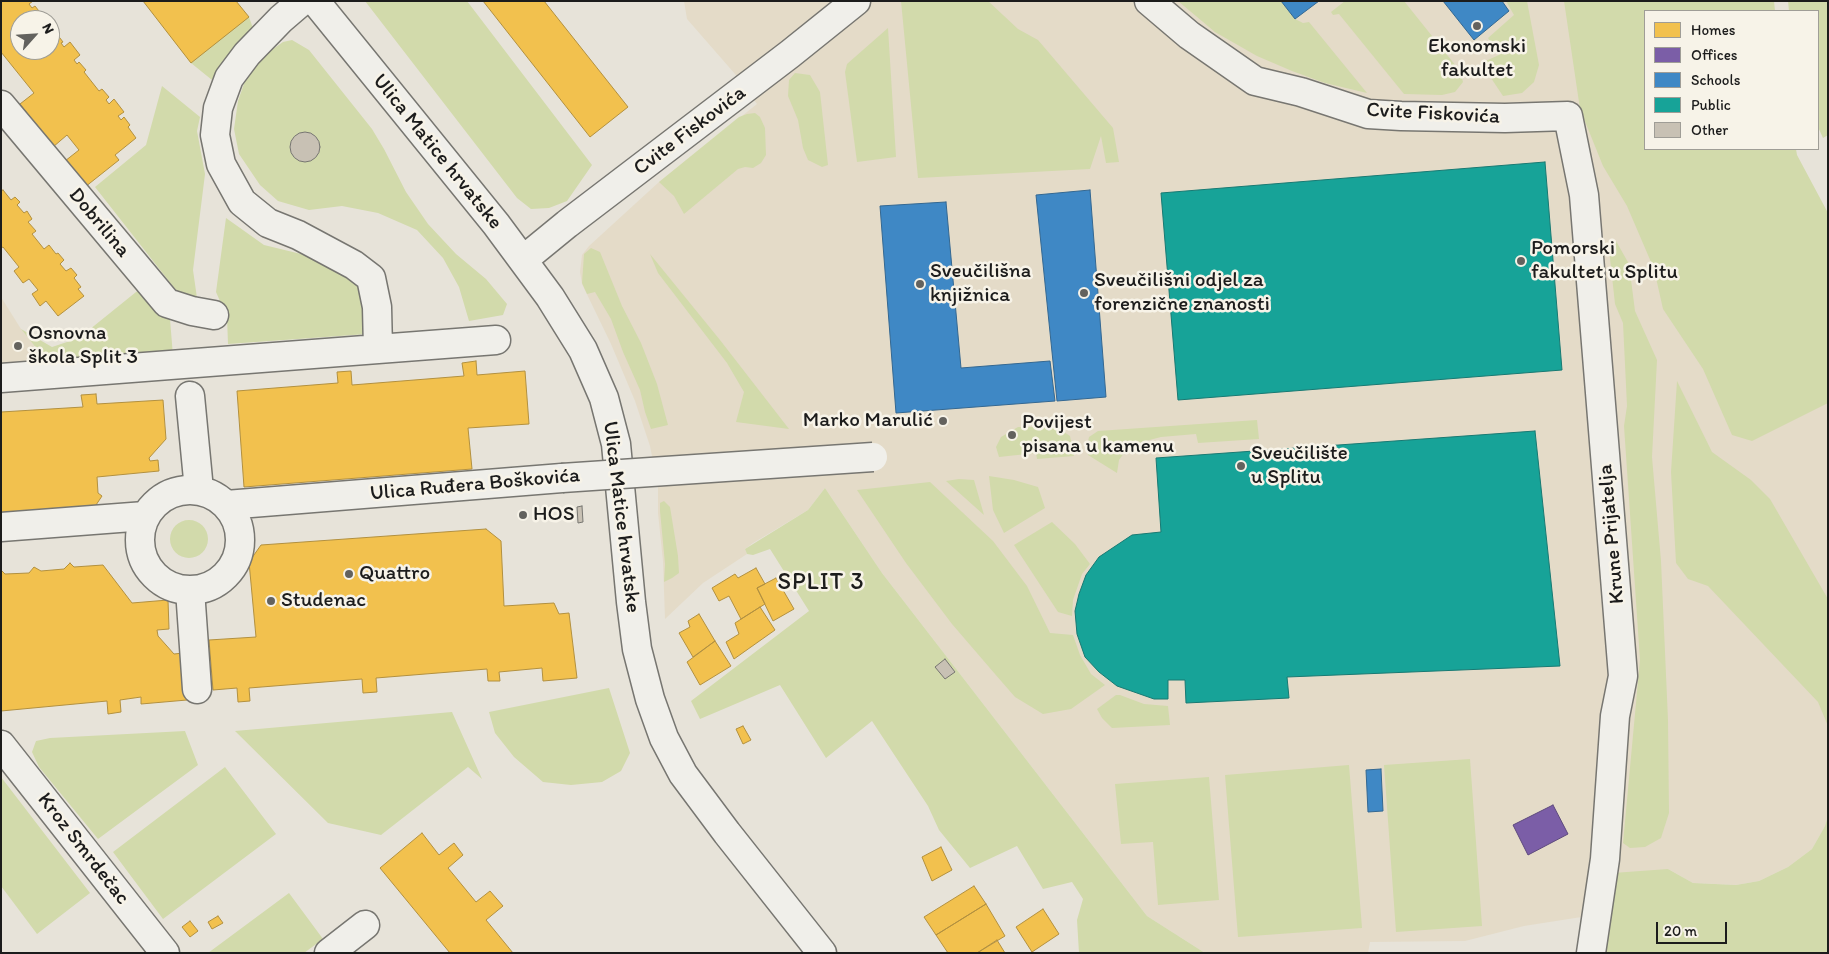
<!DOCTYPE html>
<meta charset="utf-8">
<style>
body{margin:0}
#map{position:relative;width:1829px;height:954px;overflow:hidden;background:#e7e3d9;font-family:Itim,sans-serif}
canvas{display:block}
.frame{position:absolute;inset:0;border:2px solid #1c1c1c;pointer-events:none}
.legend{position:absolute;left:1644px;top:10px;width:175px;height:140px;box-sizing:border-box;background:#f7f3e8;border:1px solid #9f9d96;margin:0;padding:6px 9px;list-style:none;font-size:15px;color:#1c1c1c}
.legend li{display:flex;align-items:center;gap:10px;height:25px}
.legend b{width:25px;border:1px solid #9f9d96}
.north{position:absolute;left:10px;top:10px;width:50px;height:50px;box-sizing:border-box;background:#f7f3e8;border:1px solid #9f9d96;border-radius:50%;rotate:64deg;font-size:14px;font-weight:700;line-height:20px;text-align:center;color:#1c1c1c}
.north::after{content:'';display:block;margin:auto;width:18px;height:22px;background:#63625e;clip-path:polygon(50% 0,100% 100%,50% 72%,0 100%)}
.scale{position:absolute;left:1656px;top:922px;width:71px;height:22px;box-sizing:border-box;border:2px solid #1c1c1c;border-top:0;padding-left:6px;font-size:15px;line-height:18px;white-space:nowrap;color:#1c1c1c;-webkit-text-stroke:4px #f7f3e8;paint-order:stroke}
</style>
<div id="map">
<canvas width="1829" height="954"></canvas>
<div class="frame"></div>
<ul class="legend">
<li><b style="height:14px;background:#f2c14e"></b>Homes</li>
<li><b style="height:14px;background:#7b5ea7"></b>Offices</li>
<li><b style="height:14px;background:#3f88c5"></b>Schools</li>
<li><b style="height:14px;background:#17a398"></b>Public</li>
<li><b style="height:14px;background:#c8c1b4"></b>Other</li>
</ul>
<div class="north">N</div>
<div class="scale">20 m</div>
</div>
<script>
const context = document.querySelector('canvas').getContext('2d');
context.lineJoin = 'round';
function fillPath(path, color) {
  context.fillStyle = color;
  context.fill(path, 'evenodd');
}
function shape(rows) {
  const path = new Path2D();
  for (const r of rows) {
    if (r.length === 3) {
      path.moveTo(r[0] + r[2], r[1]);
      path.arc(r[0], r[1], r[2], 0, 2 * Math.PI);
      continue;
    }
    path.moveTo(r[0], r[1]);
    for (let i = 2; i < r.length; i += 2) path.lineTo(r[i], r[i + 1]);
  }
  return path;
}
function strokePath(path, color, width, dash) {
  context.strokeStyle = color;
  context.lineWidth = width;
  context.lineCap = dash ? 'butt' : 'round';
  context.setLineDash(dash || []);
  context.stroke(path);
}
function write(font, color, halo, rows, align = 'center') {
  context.font = font + ' Itim,sans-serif';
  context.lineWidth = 5;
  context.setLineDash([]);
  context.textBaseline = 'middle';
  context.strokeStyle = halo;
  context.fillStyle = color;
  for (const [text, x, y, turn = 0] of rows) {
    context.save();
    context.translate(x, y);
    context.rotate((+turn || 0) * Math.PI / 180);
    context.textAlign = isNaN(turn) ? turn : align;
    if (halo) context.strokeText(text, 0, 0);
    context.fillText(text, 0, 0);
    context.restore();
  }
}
const built = shape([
 [684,1,1767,1,1645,11,1645,149,1828,347,1828,816,1825,826,1812,849,1788,867,1759,881,1736,885,1693,883,1668,869,1607,913,1524,926,1465,941,1370,942,1368,953,1205,953,1147,916,882,573,825,488,808,510,753,543,745,549,747,554,703,583,665,619,663,561,658,513,658,486,650,446,635,401,611,344,582,284,580,272,582,255,589,246,659,182,757,104,735,74,687,19],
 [1,297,21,329,48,363,1,369]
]);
const green = shape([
 [143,1,236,1,249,17,254,31,219,67,212,80,191,63],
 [365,1,467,1,592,165,567,201,549,208,531,209,517,198],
 [901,1,988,1,1018,29,1038,40,1113,128,1119,162,1106,163,1101,136,1090,169,918,178],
 [1178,1,1281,1,1295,19,1303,23,1309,22,1367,93,1325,83,1292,71,1257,56,1215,32],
 [1345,1,1404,1,1460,71,1463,82,1455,92,1442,95,1404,94,1339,14,1333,15,1331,12],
 [1506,1,1527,1,1539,65,1534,82,1522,93,1503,96,1481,63,1499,55,1488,38,1514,15],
 [1564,1,1774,1,1775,11,1645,11,1645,149,1796,149,1797,155,1828,213,1828,403,1752,441,1732,435,1703,369,1663,309,1654,269,1627,206,1603,166,1580,109],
 [1788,1,1828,2,1828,135,1823,138,1818,127,1818,11,1789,11],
 [888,28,896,157,857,162,845,72,847,64],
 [292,40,309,50,372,129,384,149,406,192,428,224,456,254,486,279,507,304,503,315,469,321,459,287,443,258,417,230,378,213,342,206,309,210,278,201,260,185,239,154,234,129,238,101,246,78,263,56,283,42],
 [795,73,810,75,820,92,828,165,822,167,808,160,803,148,798,120,788,96,789,80],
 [162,86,200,117,197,131,205,174,193,270,197,298,191,299,179,294,95,187,146,145],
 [755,113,760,117,765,128,766,155,761,163,753,168,745,167,738,169,684,214,674,196,659,182,739,117,747,114],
 [226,218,264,245,301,254,332,266,357,282,366,301,367,334,228,344,227,317,216,292],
 [1616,241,1629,264,1635,311,1657,360,1652,457,1661,561,1668,720,1669,813,1661,838,1645,847,1630,848,1623,843,1640,660,1624,426,1627,406,1623,323,1615,304,1609,249],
 [591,248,600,252,622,306,641,343,657,384,668,425,651,429,645,412,640,390,623,352,611,319,595,292,587,294,582,283,584,254],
 [650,254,720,340,789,429,736,422,744,392,727,363,658,273],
 [141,288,170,319,173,356,48,363,21,329,52,347,79,338],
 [1677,381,1712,452,1751,480,1770,499,1828,599,1828,726,1818,702,1708,586,1688,579,1676,563,1671,472],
 [1257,420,1259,439,1198,443,1196,434,1161,437,1138,443,1127,449,1119,460,1117,473,1088,455,1087,446,1089,437,1098,431],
 [1018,427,1052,427,1064,432,1070,436,1074,456,1037,459,1036,453,999,457,996,447,1001,437],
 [989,476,1014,480,1038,487,1045,508,1004,533,993,510],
 [959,479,974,480,984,515,946,481],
 [930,482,993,541,1027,586,1050,633,1073,635,1080,655,1091,674,1105,685,1071,709,1043,714,1015,697,995,674,952,624,906,563,857,490],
 [825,488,882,573,1147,916,1205,953,1079,953,1077,920,1083,899,1072,882,1043,889,1017,846,970,868,939,830,928,806,872,721,826,758,780,685,700,719,691,701,809,611,770,549,753,555,747,554,745,549,808,510],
 [664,501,670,507,671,513,678,556,679,573,672,578,664,582,665,564,660,511,660,503],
 [189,539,19],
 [1052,522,1075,544,1090,564,1082,574,1073,600,1072,616,1058,612,1014,545],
 [609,688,630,753,621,771,602,782,571,785,543,782,514,757,495,733,489,712],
 [1116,695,1120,695,1144,704,1168,706,1170,725,1112,728,1102,718,1097,709],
 [452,712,482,779,468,767,381,835,328,823,235,731],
 [185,731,198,765,98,839,39,767,32,752,36,741,50,738],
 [1470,759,1482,926,1396,932,1384,765],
 [1349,765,1362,928,1238,937,1225,775],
 [225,767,276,834,163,919,113,852],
 [1,777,90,893,37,934,1,886],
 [1209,777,1219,900,1158,905,1153,842,1121,844,1115,784],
 [1828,816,1828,953,1602,953,1613,873,1668,869,1693,883,1736,885,1759,881,1788,867,1812,849,1825,826],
 [289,893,323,939,304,953,208,953]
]);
const homes = shape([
 [1,1,33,1,29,4,32,8,35,6,46,20,20,20,20,50,50,50,50,25,63,42,61,43,64,47,70,42,80,55,74,60,77,64,79,62,86,70,84,72,99,91,102,89,109,97,106,100,109,104,114,99,124,112,118,116,121,120,124,117,130,125,128,127,136,138,115,155,119,160,85,187,65,161,79,150,67,135,53,147,20,104,34,93,1,52,1,1],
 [143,1,236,1,249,17,191,63,143,1],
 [483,1,544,1,628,107,590,137,483,1],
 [3,190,11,200,15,197,20,202,17,205,24,213,27,211,32,219,28,222,36,231,32,234,44,249,49,245,56,254,58,253,64,260,60,264,66,271,71,268,77,275,74,278,81,287,78,289,84,296,58,316,46,301,40,306,32,294,38,290,29,279,23,283,14,271,19,267,3,247,1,248,1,191,3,190],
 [476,361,477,375,525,371,529,424,468,428,472,469,244,487,237,391,338,383,337,372,351,371,352,385,464,376,462,363,476,361],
 [96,394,97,404,163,400,166,439,149,458,150,461,158,460,159,471,97,477,98,493,102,496,90,514,1,515,1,412,83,407,81,395,96,394],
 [486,529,501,541,504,606,554,603,559,614,569,613,577,678,543,681,542,668,499,672,500,681,488,681,487,669,376,678,377,692,363,693,362,679,249,688,250,701,238,702,237,688,213,690,209,640,256,637,249,562,261,545,486,529],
 [70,563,74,567,103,565,132,603,168,600,169,629,157,630,158,636,174,654,183,653,187,700,141,704,141,697,120,700,121,712,108,714,107,701,1,711,1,570,5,574,29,573,34,567,41,571,64,569,70,563],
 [756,568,765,584,757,588,765,604,741,619,729,596,719,601,712,588,735,574,738,578,756,568],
 [776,578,794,609,773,621,757,588,776,578],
 [760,607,775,630,734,659,726,642,739,634,735,623,760,607],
 [699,614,715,641,693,657,679,633,690,627,688,621,699,614],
 [715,641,731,666,700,685,687,662,715,641],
 [743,726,751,740,743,744,736,729,743,726],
 [422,833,439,855,454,843,463,855,448,868,476,902,490,891,503,906,486,920,513,953,450,953,380,868,422,833],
 [941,847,952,870,932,881,922,857,941,847],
 [974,886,986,904,936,935,924,917,974,886],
 [986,904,1005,936,977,953,948,953,936,935,986,904],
 [1043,909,1059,934,1032,952,1016,927,1043,909],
 [218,916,223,923,212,929,208,922,218,916],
 [190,921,198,931,190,937,182,927,190,921],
 [997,940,1005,953,977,953,997,940]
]);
const offices = shape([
 [1553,805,1568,834,1528,855,1513,825,1553,805]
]);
const schools = shape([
 [1281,1,1319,1,1295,19,1281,1],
 [1443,1,1502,1,1509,11,1474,40,1443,1],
 [1090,190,1106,397,1057,401,1036,195,1090,190],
 [946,202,961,368,1050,361,1055,401,896,413,880,206,946,202],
 [1381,769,1383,811,1368,812,1366,770,1381,769]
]);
const public = shape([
 [1545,162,1562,370,1178,400,1161,193,1545,162],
 [1535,431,1560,666,1287,677,1289,698,1186,703,1185,680,1168,680,1168,699,1154,699,1117,686,1099,672,1085,657,1077,634,1075,611,1079,594,1086,575,1099,557,1132,535,1161,532,1156,458,1535,431]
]);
const building = shape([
 [305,147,15],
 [582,506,583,522,578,523,577,507,582,506],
 [945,659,955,672,945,679,935,667,945,659]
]);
const minor = shape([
 [315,1,496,224,550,297,583,350,604,398,616,444,631,602,637,649,650,699,664,738,683,774,727,833,822,953],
 [1149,1,1189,35,1255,81,1301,92,1368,114,1401,116,1505,118,1568,116,1584,195,1623,676,1615,716,1605,859,1591,953],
 [1,105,167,303,192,311,214,315],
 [523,260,567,224,790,54,856,1],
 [378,349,496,340],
 [1,378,378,349,377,307,371,278,354,265,298,235,268,223,242,202,221,164,215,135,218,108,229,78,247,54,281,19,302,1],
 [190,396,199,490],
 [190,540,50],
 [226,505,562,478],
 [1,527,145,516],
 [190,590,197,689],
 [1,745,165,953],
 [329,953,365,925]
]);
const minorBridge = shape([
 [562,478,873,457]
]);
const markers = [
 [1477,26,5,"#63625e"],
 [1521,261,5,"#63625e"],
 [920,284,5,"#63625e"],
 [1084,293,5,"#63625e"],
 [18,346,5,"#63625e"],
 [943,421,5,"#63625e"],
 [1012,435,5,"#63625e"],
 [1241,466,5,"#63625e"],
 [523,515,5,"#63625e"],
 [349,574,5,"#63625e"],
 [271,601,5,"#63625e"]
];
const poiNames = [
 ["Ekonomski",1477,47,"center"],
 ["fakultet",1477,71,"center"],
 ["Pomorski",1531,249],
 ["fakultet u Splitu",1531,273],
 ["Sveučilišna",930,272],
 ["knjižnica",930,296],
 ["Sveučilišni odjel za",1094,281],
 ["forenzične znanosti",1094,305],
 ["Osnovna",28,334],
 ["škola Split 3",28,358],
 ["Marko Marulić",933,421,"right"],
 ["Povijest",1022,423],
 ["pisana u kamenu",1022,447],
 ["Sveučilište",1251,454],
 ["u Splitu",1251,478],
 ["HOS",533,515],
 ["Quattro",359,574],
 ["Studenac",281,601]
];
const streetNames = [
 ["Cvite Fiskovića",1433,114,3],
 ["Cvite Fiskovića",690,131,-37],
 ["Ulica Matice hrvatske",437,152,51],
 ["Dobrilina",99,223,50],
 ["Ulica Ruđera Boškovića",475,485,-5],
 ["Ulica Matice hrvatske",621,517,83],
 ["Krune Prijatelja",1612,534,-95],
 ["Kroz Smrdečac",83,849,52]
];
const quarterNames = [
 ["SPLIT 3",821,583]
];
fillPath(built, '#e4dbc8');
fillPath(green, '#d2daab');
fillPath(homes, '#f2c14e');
strokePath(homes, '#b2903f', 1);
fillPath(offices, '#7b5ea7');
strokePath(offices, '#5e4a7d', 1);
fillPath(schools, '#3f88c5');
strokePath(schools, '#346892', 1);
fillPath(public, '#17a398');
strokePath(public, '#187a73', 1);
fillPath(building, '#c8c1b4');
strokePath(building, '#777671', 1);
strokePath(minor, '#777671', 31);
strokePath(minor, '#f0efea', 28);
strokePath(minorBridge, '#777671', 31, []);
strokePath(minorBridge, '#f0efea', 28);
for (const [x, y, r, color] of markers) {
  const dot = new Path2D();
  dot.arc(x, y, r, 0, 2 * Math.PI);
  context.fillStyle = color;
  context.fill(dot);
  strokePath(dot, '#f7f3e8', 2);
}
write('21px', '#1c1c1c', '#f7f3e8', poiNames, 'left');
write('21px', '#1c1c1c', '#f7f3e8', streetNames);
context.letterSpacing = '1px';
write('24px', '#1c1c1c', '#f7f3e8', quarterNames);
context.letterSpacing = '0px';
</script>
